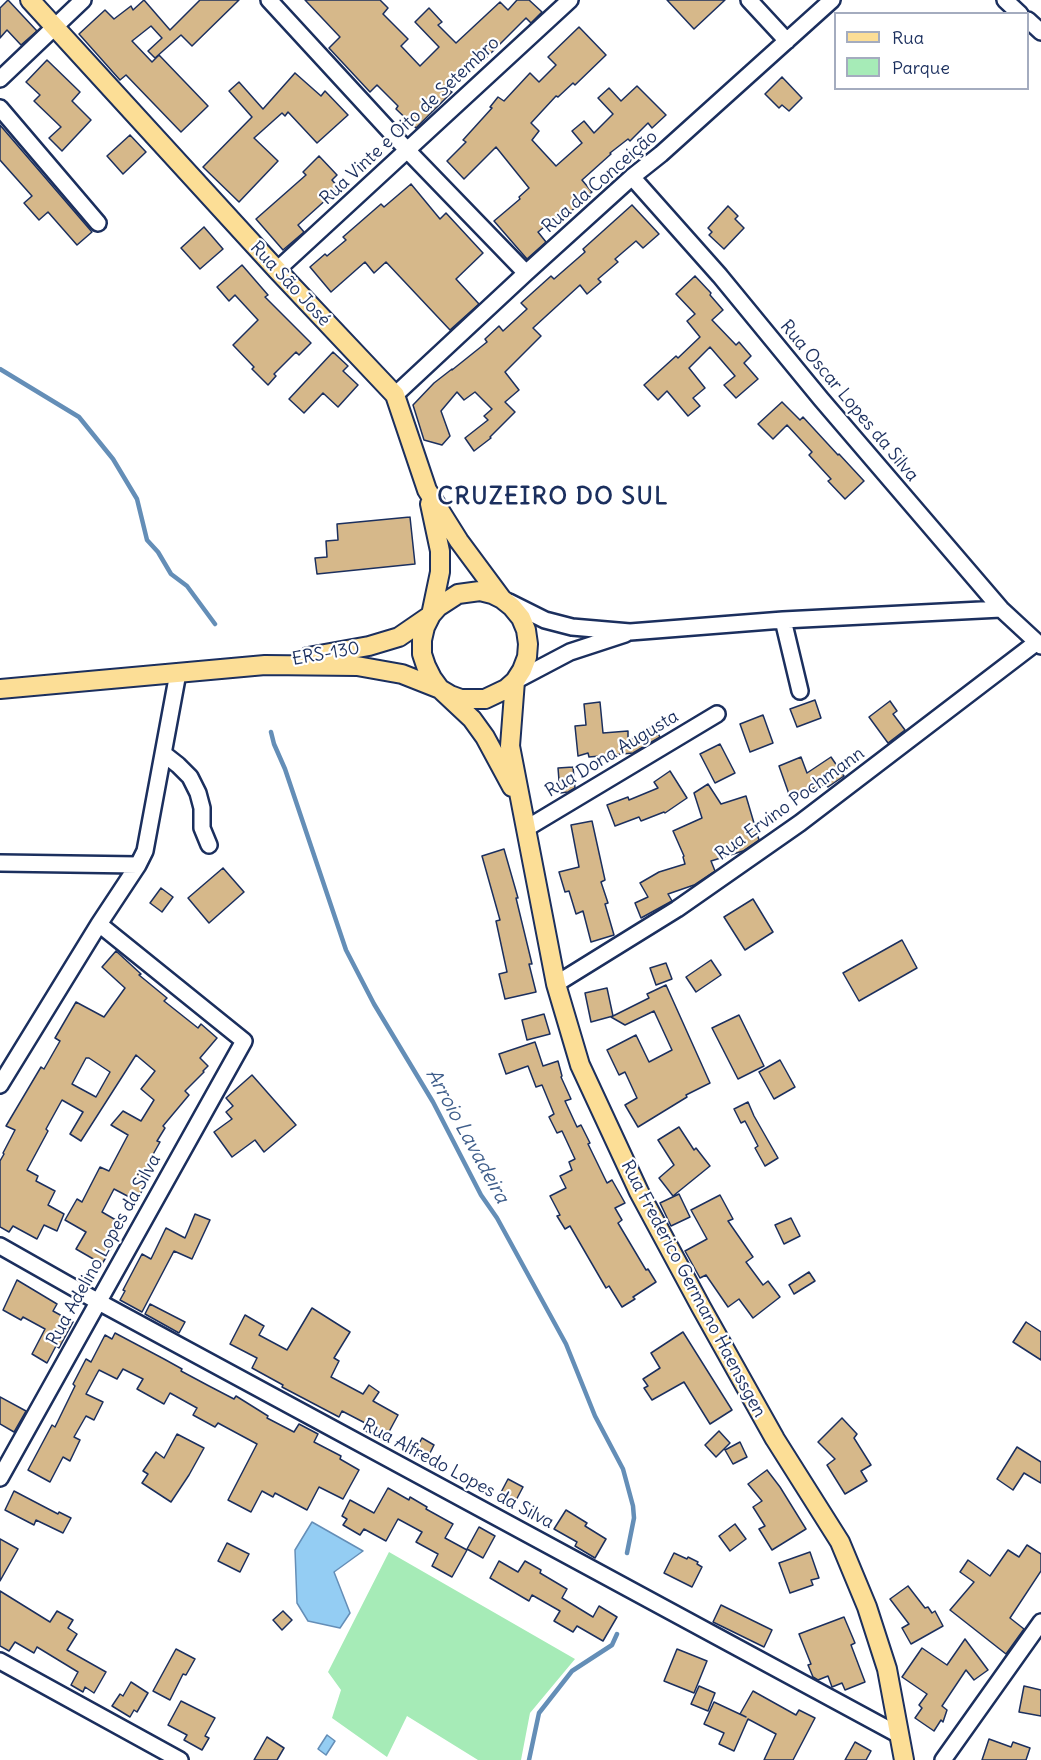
<!DOCTYPE html>
<meta charset="utf-8">
<style>
body{margin:0}
#map{position:relative;width:1041px;height:1760px;overflow:hidden;background:#fff;font-family:Delius,sans-serif}
canvas{display:block}
.legend{position:absolute;left:834px;top:12px;width:195px;height:78px;box-sizing:border-box;background:#fff;border:2px solid #a4acbf;margin:0;padding:8px 10px;list-style:none;font-size:18px;color:#1b2f5e}
.legend li{display:flex;align-items:center;gap:12px;height:30px}
.legend b{width:30px;border:2px solid #a4acbf}
</style>
<div id="map">
<canvas width="1041" height="1760"></canvas>
<ul class="legend">
<li><b style="height:8px;background:#fcde96"></b>Rua</li>
<li><b style="height:16px;background:#a6ebb7"></b>Parque</li>
</ul>
</div>
<script>
const context = document.querySelector('canvas').getContext('2d');
context.lineJoin = 'round';
function fillPath(path, color) {
  context.fillStyle = color;
  context.fill(path, 'evenodd');
}
function shape(rows) {
  const path = new Path2D();
  for (const r of rows) {
    path.moveTo(r[0], r[1]);
    for (let i = 2; i < r.length; i += 2) path.lineTo(r[i], r[i + 1]);
  }
  return path;
}
function strokePath(path, color, width, dash) {
  context.strokeStyle = color;
  context.lineWidth = width;
  context.lineCap = dash ? 'butt' : 'round';
  context.setLineDash(dash || []);
  context.stroke(path);
}
function write(font, color, halo, rows, align = 'center') {
  context.font = font + ' Delius,sans-serif';
  context.lineWidth = 4.5;
  context.setLineDash([]);
  context.textBaseline = 'middle';
  context.strokeStyle = halo;
  context.fillStyle = color;
  for (const [text, x, y, turn = 0] of rows) {
    context.save();
    context.translate(x, y);
    context.rotate((+turn || 0) * Math.PI / 180);
    context.textAlign = isNaN(turn) ? turn : align;
    if (halo) context.strokeText(text, 0, 0);
    context.fillText(text, 0, 0);
    context.restore();
  }
}
const green = shape([
 [389,1552,575,1659,530,1713,521,1760,478,1760,407,1716,387,1757,332,1718,341,1690,328,1672]
]);
const water = shape([
 [312,1522,363,1551,334,1572,350,1613,340,1628,308,1621,297,1603,295,1550,312,1522],
 [327,1735,335,1741,326,1755,318,1749,327,1735]
]);
const stream = shape([
 [0,369,79,417,113,459,137,499,147,540,158,552,171,574,187,586,215,624],
 [271,732,274,744,285,769,346,950,374,1004,433,1102,481,1195,497,1218,566,1344,595,1416,623,1469,633,1506,634,1518,627,1553],
 [529,1760,539,1713,572,1671,612,1645,617,1634]
]);
const building = shape([
 [8,0,37,31,21,45,7,30,0,38,0,8,8,0],
 [144,0,170,30,200,0,239,0,192,46,181,35,155,58,148,51,162,38,151,26,132,41,152,62,159,55,208,106,181,132,126,75,120,80,79,34,105,10,114,19,131,6,133,10,144,0],
 [305,0,380,0,388,8,383,14,408,39,401,46,420,66,439,47,415,22,429,8,442,22,438,25,456,43,500,2,508,10,517,0,529,0,542,12,531,23,526,18,483,61,481,59,449,90,452,92,416,128,396,109,398,106,377,85,370,92,329,48,340,37,305,0],
 [667,0,725,0,694,29,667,0],
 [579,27,606,55,575,85,573,83,558,97,556,96,531,123,539,131,532,140,556,166,582,143,572,131,584,121,594,133,613,114,598,98,609,88,621,101,637,86,666,115,652,128,648,123,630,141,628,139,610,153,611,154,582,180,592,192,567,215,564,211,538,232,546,242,527,259,494,221,520,199,519,197,529,188,496,147,464,179,447,161,466,142,463,140,492,108,490,107,498,97,504,101,530,73,539,82,556,65,548,57,579,27],
 [47,60,80,92,72,101,91,120,62,151,49,138,61,127,34,101,40,95,26,82,47,60],
 [295,73,321,96,325,91,348,115,317,143,288,112,285,116,282,113,254,138,278,161,239,202,203,167,252,117,229,91,239,82,263,109,295,73],
 [782,77,802,98,789,111,782,105,779,108,765,94,782,77],
 [0,125,92,232,77,245,48,212,39,220,24,203,32,196,0,160,0,125],
 [130,135,146,152,123,174,107,156,130,135],
 [319,156,337,175,332,180,339,188,298,225,304,232,283,250,256,219,306,175,303,172,319,156],
 [411,184,440,219,446,213,483,253,456,279,479,304,450,330,386,262,374,273,365,262,331,292,310,267,325,254,327,256,346,240,343,237,381,204,384,207,411,184],
 [632,205,659,234,643,248,636,241,615,259,618,262,598,279,601,282,587,294,580,285,533,328,541,336,505,372,519,390,505,402,515,412,490,437,491,438,474,451,465,438,488,420,484,416,492,409,475,392,464,400,457,392,441,411,450,436,442,445,424,440,413,405,434,383,452,369,452,370,487,342,485,339,499,326,503,331,527,309,521,303,551,276,554,279,585,252,583,249,632,205],
 [728,206,738,216,735,219,744,228,724,249,709,235,712,232,708,228,728,206],
 [204,227,223,249,200,269,181,248,204,227],
 [242,265,268,295,265,297,311,343,299,355,296,352,274,374,276,376,268,385,252,369,254,367,233,345,258,320,235,295,229,301,217,287,242,265],
 [695,276,711,293,710,295,723,310,712,320,736,345,739,342,751,356,744,363,758,379,736,398,724,385,735,376,710,347,689,368,705,388,693,398,700,406,688,416,667,391,658,400,644,385,676,356,678,358,700,337,687,321,695,314,676,294,695,276],
 [333,352,348,366,343,371,358,385,338,407,323,393,304,413,289,399,333,352],
 [782,402,800,420,803,417,838,455,839,454,864,481,845,499,828,481,831,479,809,455,812,452,787,425,773,439,758,424,782,402],
 [410,517,415,564,317,574,315,558,327,557,326,541,338,540,337,524,410,517],
 [815,700,821,718,797,727,790,709,815,700],
 [890,701,897,711,893,714,905,730,888,743,869,717,890,701],
 [600,702,603,733,628,731,628,741,654,726,660,737,633,753,589,757,588,753,578,756,575,726,586,725,584,704,600,702],
 [763,715,773,743,750,752,740,724,763,715],
 [720,744,735,773,715,783,700,754,720,744],
 [801,757,807,773,831,757,844,776,828,787,826,784,790,797,779,766,801,757],
 [573,767,575,788,568,792,560,793,558,768,573,767],
 [670,771,687,798,665,813,664,812,641,821,639,817,615,826,607,805,628,797,629,800,658,788,654,782,670,771],
 [708,784,721,804,746,796,759,840,743,851,711,861,715,871,694,885,668,894,672,901,641,918,635,903,648,897,640,883,659,872,685,864,683,857,684,856,673,831,702,818,694,793,708,784],
 [592,821,605,880,601,882,608,903,605,904,614,935,591,942,583,911,576,914,569,891,565,892,559,872,579,867,571,825,592,821],
 [504,849,518,898,516,898,532,964,529,964,536,992,505,999,499,974,507,972,496,921,500,920,482,856,504,849],
 [223,868,244,892,209,923,188,898,223,868],
 [161,888,173,897,162,912,150,903,161,888],
 [753,899,773,932,745,950,724,917,753,899],
 [902,940,917,968,859,1001,843,973,902,940],
 [116,951,141,974,139,975,167,998,164,1001,198,1028,201,1024,217,1038,200,1058,208,1066,203,1071,204,1072,185,1091,189,1095,163,1126,165,1128,157,1141,160,1142,151,1158,156,1161,137,1201,114,1189,102,1212,121,1223,108,1247,111,1249,102,1264,76,1249,86,1232,65,1220,77,1199,82,1202,100,1167,109,1171,128,1135,111,1125,123,1111,141,1121,154,1100,141,1089,155,1071,136,1055,81,1141,70,1134,83,1112,62,1100,46,1129,48,1131,27,1170,38,1176,36,1181,55,1191,48,1205,64,1214,57,1231,44,1225,37,1239,13,1226,9,1232,0,1227,0,1161,4,1154,3,1153,15,1130,6,1126,41,1067,44,1069,60,1041,55,1038,76,1002,104,1017,125,988,102,967,116,951],
 [86,1058,89,1058,110,1072,96,1097,72,1084,86,1058],
 [711,960,721,975,696,992,686,977,711,960],
 [666,963,672,979,656,985,650,968,666,963],
 [666,985,710,1083,686,1095,687,1097,638,1127,625,1105,637,1098,625,1072,619,1075,607,1050,636,1035,649,1062,672,1050,654,1011,625,1025,611,1017,649,998,647,994,666,985],
 [607,988,613,1016,591,1022,585,993,607,988],
 [544,1014,550,1034,527,1040,522,1020,544,1014],
 [739,1015,764,1066,738,1079,712,1028,739,1015],
 [535,1042,543,1066,558,1061,562,1076,561,1077,571,1099,565,1101,577,1127,581,1125,590,1143,588,1144,607,1183,612,1180,625,1203,615,1208,622,1220,618,1223,646,1270,648,1269,656,1282,633,1297,635,1299,622,1307,609,1286,606,1288,570,1226,565,1229,557,1216,560,1215,550,1196,566,1188,560,1176,572,1170,569,1162,575,1159,562,1131,557,1133,549,1117,554,1114,542,1085,536,1087,528,1066,506,1074,499,1054,535,1042],
 [780,1060,795,1087,774,1099,759,1072,780,1060],
 [252,1075,296,1125,264,1152,255,1140,232,1157,214,1132,232,1119,226,1112,233,1106,226,1098,252,1075],
 [748,1102,754,1116,778,1158,765,1166,755,1148,758,1146,745,1121,741,1123,734,1109,748,1102],
 [679,1127,694,1150,696,1148,710,1166,673,1196,659,1178,674,1165,658,1140,679,1127],
 [679,1194,690,1217,671,1226,660,1203,679,1194],
 [720,1195,733,1219,728,1221,753,1257,746,1262,763,1285,768,1281,780,1297,753,1318,739,1299,728,1307,706,1275,700,1278,685,1251,707,1239,691,1210,720,1195],
 [195,1214,210,1220,192,1259,174,1251,142,1312,120,1300,125,1291,123,1290,142,1254,151,1259,166,1228,185,1238,195,1214],
 [791,1218,800,1236,784,1244,775,1225,791,1218],
 [809,1272,815,1281,794,1294,789,1285,809,1272],
 [17,1280,57,1304,53,1311,73,1322,59,1348,56,1346,47,1363,32,1354,45,1329,23,1317,21,1320,3,1310,17,1280],
 [150,1304,185,1322,179,1333,145,1314,150,1304],
 [312,1308,350,1332,334,1358,339,1361,331,1377,363,1394,369,1385,379,1392,373,1401,398,1415,384,1441,364,1430,367,1424,342,1411,339,1417,282,1387,283,1385,252,1368,257,1358,230,1344,245,1315,264,1326,259,1335,287,1350,312,1308],
 [1026,1322,1041,1332,1041,1360,1013,1342,1026,1322],
 [683,1332,732,1410,710,1424,684,1382,652,1400,644,1388,648,1386,643,1379,660,1368,651,1353,683,1332],
 [115,1333,164,1359,182,1369,181,1371,209,1386,234,1399,236,1396,268,1416,267,1418,294,1432,299,1424,318,1434,314,1442,341,1456,340,1459,359,1470,343,1499,319,1487,307,1510,275,1493,273,1497,262,1491,251,1512,228,1500,257,1444,218,1423,215,1427,193,1415,197,1408,170,1393,164,1404,137,1389,143,1379,123,1369,117,1379,99,1370,86,1394,103,1402,94,1420,86,1416,74,1437,80,1440,70,1461,63,1457,50,1482,28,1470,52,1425,55,1427,75,1386,73,1384,86,1359,91,1362,105,1335,112,1339,115,1333],
 [0,1397,26,1411,14,1432,0,1424,0,1397],
 [842,1418,857,1434,854,1438,871,1465,861,1471,867,1481,845,1494,827,1465,835,1459,818,1442,842,1418],
 [719,1431,730,1443,716,1457,705,1445,719,1431],
 [177,1434,204,1448,189,1475,171,1502,142,1483,148,1474,143,1471,156,1452,164,1458,177,1434],
 [422,1438,434,1445,427,1459,414,1453,422,1438],
 [740,1442,747,1457,733,1464,725,1450,740,1442],
 [1017,1447,1041,1462,1041,1483,1024,1473,1013,1490,997,1479,1017,1447],
 [767,1470,780,1487,806,1529,772,1550,759,1529,765,1526,753,1507,762,1501,748,1484,767,1470],
 [508,1479,523,1487,513,1506,498,1498,508,1479],
 [388,1488,409,1500,410,1497,427,1507,426,1509,453,1524,445,1538,467,1550,452,1577,432,1566,438,1554,416,1542,422,1532,398,1519,386,1541,364,1529,360,1535,343,1525,347,1519,342,1516,350,1500,374,1513,388,1488],
 [14,1491,58,1514,59,1512,71,1518,63,1533,36,1520,34,1525,5,1510,14,1491],
 [566,1510,587,1523,585,1526,606,1539,595,1558,575,1546,577,1542,554,1529,566,1510],
 [735,1524,746,1539,730,1551,719,1536,735,1524],
 [479,1527,495,1536,483,1558,467,1549,479,1527],
 [0,1539,18,1549,0,1581,0,1539],
 [227,1543,249,1554,240,1572,218,1561,227,1543],
 [1027,1545,1041,1554,1041,1571,1010,1618,1024,1629,1006,1654,950,1610,974,1582,960,1572,968,1560,990,1576,1008,1550,1019,1557,1027,1545],
 [810,1552,819,1578,811,1580,813,1585,790,1593,779,1563,810,1552],
 [674,1553,687,1559,688,1557,698,1562,697,1564,702,1567,692,1587,664,1573,674,1553],
 [499,1561,518,1572,525,1561,541,1570,540,1573,567,1589,562,1598,593,1617,599,1606,617,1617,603,1641,577,1626,573,1632,554,1621,560,1611,532,1595,529,1601,490,1578,499,1561],
 [908,1586,925,1608,928,1607,932,1613,935,1611,943,1626,911,1644,902,1628,909,1624,890,1599,908,1586],
 [0,1591,50,1622,57,1611,73,1620,68,1628,77,1634,67,1650,106,1672,94,1693,85,1687,83,1692,71,1685,78,1672,37,1647,34,1653,15,1642,9,1651,0,1646,0,1591],
 [721,1605,772,1630,764,1647,713,1622,721,1605],
 [283,1611,292,1620,282,1630,273,1620,283,1611],
 [844,1617,855,1643,851,1645,865,1682,845,1690,842,1683,832,1687,828,1676,818,1680,813,1677,808,1665,811,1664,799,1634,844,1617],
 [965,1639,988,1670,974,1680,966,1670,942,1706,947,1710,943,1722,941,1720,934,1731,915,1718,922,1708,919,1705,927,1694,902,1677,922,1648,947,1665,965,1639],
 [176,1649,195,1659,186,1675,183,1674,170,1700,153,1691,176,1649],
 [677,1649,707,1661,694,1693,664,1681,677,1649],
 [131,1682,148,1693,137,1712,134,1710,130,1717,112,1706,120,1694,123,1696,131,1682],
 [699,1686,715,1693,708,1711,691,1704,699,1686],
 [1024,1686,1041,1690,1041,1716,1019,1712,1024,1686],
 [753,1691,796,1715,799,1710,815,1718,793,1760,764,1760,776,1734,748,1719,734,1751,719,1744,724,1733,704,1724,714,1702,746,1717,740,1714,753,1691],
 [181,1701,215,1718,205,1736,209,1738,202,1750,184,1740,187,1735,168,1725,181,1701],
 [267,1737,284,1748,277,1760,254,1760,267,1737],
 [989,1739,1011,1747,1013,1742,1030,1748,1026,1760,982,1760,989,1739],
 [855,1742,871,1751,866,1760,845,1760,855,1742]
]);
const minor = shape([
 [269,0,408,151,526,273],
 [749,0,787,41],
 [1005,0,1020,14],
 [1028,20,1041,32],
 [0,79,83,0],
 [0,108,98,223],
 [632,177,720,276,821,399,1001,609,1041,646],
 [277,270,570,0],
 [395,395,526,273,632,177,661,154,832,0],
 [509,602,545,620,572,627,630,632,783,620,1001,609],
 [783,620,800,691],
 [515,681,570,652,625,634],
 [164,754,178,765,190,777,198,793,202,808,202,828,209,845],
 [527,828,717,714],
 [0,863,138,865],
 [556,984,677,909,800,823,1037,642],
 [0,1085,99,924,138,865,145,851,178,673],
 [0,1246,97,1301,899,1735],
 [0,1478,244,1041,99,924],
 [0,1661,180,1760],
 [943,1760,1041,1622]
]);
const major = shape([
 [30,0,277,270,395,395,427,490,459,541,502,599],
 [308,657,369,646,399,637,431,615,440,572,440,551,430,504],
 [515,681,510,746,556,984,580,1065,639,1192,701,1307,775,1439,840,1542,867,1607,887,1669,904,1760],
 [0,689,265,665,357,666,402,674,440,689,450,695,461,699,485,699,506,689,515,681,522,670,527,657,528,644,526,630,521,618,512,607,502,599,492,594,480,591,458,594,438,607,431,615,425,627,422,640,422,654,426,666,432,678,440,689,472,719,485,737,512,787]
]);
const streetNames = [
 ["Rua Vinte e Oito de Setembro",410,121,-43],
 ["Rua da Conceição",600,182,-41],
 ["Rua São José",290,284,47],
 ["Rua Oscar Lopes da Silva",849,401,50],
 ["ERS-130",326,654,-10],
 ["Rua Dona Augusta",612,754,-31],
 ["Rua Ervino Pochmann",790,804,-36],
 ["Rua Adelino Lopes da Silva",104,1250,-61],
 ["Rua Frederico Germano Haenssgen",693,1289,62],
 ["Rua Alfredo Lopes da Silva",458,1474,28]
];
const waterNames = [
 ["Arroio Lavadeira",467,1136,61]
];
const districtNames = [
 ["CRUZEIRO DO SUL",553,497]
];
fillPath(green, '#a6ebb7');
fillPath(water, '#94cdf3');
strokePath(water, '#648eb7', 1.5);
strokePath(stream, '#648eb7', 4.5);
fillPath(building, '#d6b88a');
strokePath(building, '#1b2f5e', 1.5);
strokePath(minor, '#1b2f5e', 20);
strokePath(major, '#1b2f5e', 22);
strokePath(minor, '#fff', 15);
strokePath(major, '#fcde96', 18);
write('18px', '#1b2f5e', '#fff', streetNames);
write('italic 20px', '#3f5e8b', '#fff', waterNames);
context.letterSpacing = '1.5px';
write('bold 24px', '#1b2f5e', '#fff', districtNames);
context.letterSpacing = '0px';
</script>
